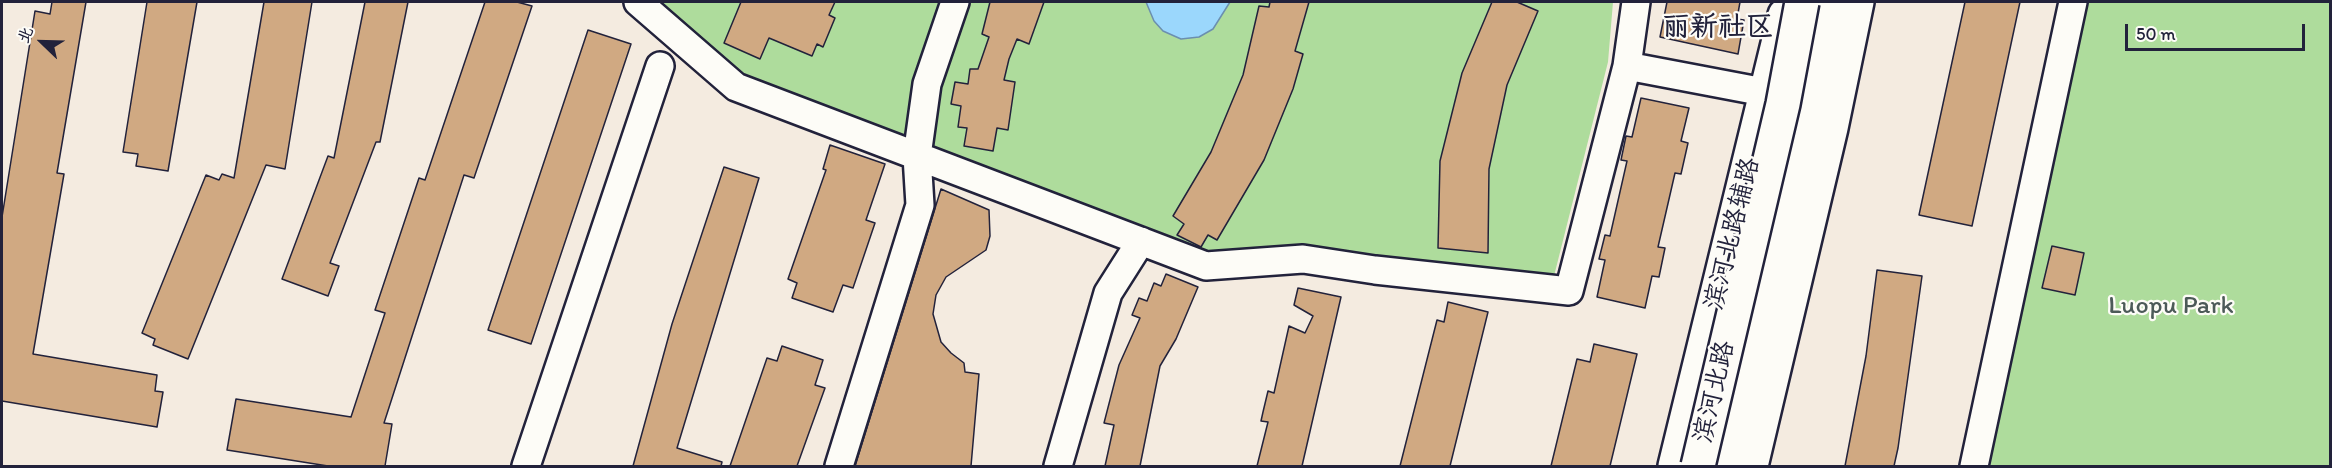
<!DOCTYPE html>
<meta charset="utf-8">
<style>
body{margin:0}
#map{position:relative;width:2332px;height:468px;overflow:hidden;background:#f4ebe0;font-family:Itim,"LXGW WenKai TC",sans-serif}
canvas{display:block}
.frame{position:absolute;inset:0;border:3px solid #22223b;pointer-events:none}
.north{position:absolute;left:12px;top:12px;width:60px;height:60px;-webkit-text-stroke:4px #fdfcf7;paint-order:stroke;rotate:293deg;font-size:16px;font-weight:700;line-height:24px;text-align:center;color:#22223b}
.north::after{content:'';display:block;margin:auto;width:21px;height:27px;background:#22223b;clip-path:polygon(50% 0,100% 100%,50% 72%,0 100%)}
.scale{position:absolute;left:2125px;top:24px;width:180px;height:27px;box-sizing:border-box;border:3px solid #22223b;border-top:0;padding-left:8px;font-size:18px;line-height:21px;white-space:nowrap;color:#22223b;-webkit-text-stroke:4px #fdfcf7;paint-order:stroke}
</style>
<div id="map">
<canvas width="2332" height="468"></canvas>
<div class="frame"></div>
<div class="north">北</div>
<div class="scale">50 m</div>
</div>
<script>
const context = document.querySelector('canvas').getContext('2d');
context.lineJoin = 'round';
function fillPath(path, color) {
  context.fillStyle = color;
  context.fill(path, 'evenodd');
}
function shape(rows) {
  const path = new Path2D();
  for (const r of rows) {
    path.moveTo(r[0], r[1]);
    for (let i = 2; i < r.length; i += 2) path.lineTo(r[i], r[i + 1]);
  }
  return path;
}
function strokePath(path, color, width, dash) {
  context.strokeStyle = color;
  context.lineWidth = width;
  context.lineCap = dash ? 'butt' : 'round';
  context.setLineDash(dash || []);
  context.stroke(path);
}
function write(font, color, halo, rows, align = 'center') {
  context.font = font + ' Itim,"LXGW WenKai TC",sans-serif';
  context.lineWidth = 4.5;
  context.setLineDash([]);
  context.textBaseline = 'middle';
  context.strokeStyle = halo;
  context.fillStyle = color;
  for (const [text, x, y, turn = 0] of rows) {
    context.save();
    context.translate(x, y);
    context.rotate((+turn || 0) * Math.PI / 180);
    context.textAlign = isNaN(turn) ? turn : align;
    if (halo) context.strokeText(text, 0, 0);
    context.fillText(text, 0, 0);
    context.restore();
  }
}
const green = shape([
 [654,2,1613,2,1608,62,1553,280,1306,247,1201,255,742,80],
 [2073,2,2330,2,2330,466,1974,466]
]);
const water = shape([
 [1146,2,1230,2,1213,29,1199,37,1181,39,1163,31,1154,21,1146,2]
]);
const building = shape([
 [52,2,86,2,57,173,64,174,33,354,157,375,155,391,163,392,157,427,2,401,2,217,35,11,50,14,52,2],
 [147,2,197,2,168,171,136,166,138,154,123,152,147,2],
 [264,2,312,2,285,169,266,165,188,359,153,345,155,339,142,333,206,175,219,180,222,174,234,178,264,2],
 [365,2,408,2,380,142,376,142,330,263,339,266,328,296,282,279,328,156,334,158,365,2],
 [485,2,517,2,532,6,474,178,464,175,384,423,392,424,385,466,328,466,227,450,236,399,351,417,385,313,375,310,419,178,425,180,485,2],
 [741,2,835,2,829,15,835,18,823,47,817,44,812,56,769,38,760,59,724,43,741,2],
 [990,2,1044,2,1029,44,1017,39,1009,59,1004,80,1015,82,1008,130,997,128,993,151,964,146,967,128,958,127,961,106,951,104,955,82,968,84,970,69,978,69,989,37,982,34,990,2],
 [1270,2,1309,2,1295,51,1303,54,1293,89,1264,160,1217,240,1208,235,1201,247,1177,235,1184,224,1173,216,1211,152,1243,75,1259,6,1269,7,1270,2],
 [1492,2,1517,2,1538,11,1507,85,1489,169,1488,253,1438,248,1440,161,1462,73,1492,2],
 [1667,2,1740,2,1737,19,1744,20,1738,54,1660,37,1667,2],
 [1965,2,2020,2,1972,226,1919,215,1965,2],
 [588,30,631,44,531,344,488,330,588,30],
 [1641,98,1689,108,1681,141,1688,143,1681,174,1675,173,1658,247,1665,248,1659,277,1652,276,1645,308,1597,297,1605,260,1599,259,1605,235,1610,236,1627,161,1621,160,1626,136,1632,137,1641,98],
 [830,145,885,164,866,220,875,223,853,288,843,285,833,312,792,298,797,283,788,279,826,170,823,169,830,145],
 [724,167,759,178,677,448,722,462,721,466,633,466,672,324,724,167],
 [941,189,989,210,990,236,986,250,946,277,936,295,933,314,941,342,951,353,964,363,965,372,979,374,971,466,855,466,941,189],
 [2052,246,2084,253,2075,295,2042,288,2052,246],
 [1877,270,1922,276,1898,448,1894,466,1845,466,1866,356,1877,270],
 [1166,274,1198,287,1176,339,1160,366,1140,466,1105,466,1114,425,1104,423,1119,365,1140,318,1132,315,1139,298,1147,301,1154,283,1161,286,1166,274],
 [1298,288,1341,297,1302,466,1257,466,1268,422,1261,421,1263,412,1268,391,1274,393,1289,326,1305,333,1313,316,1294,305,1298,288],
 [1448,302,1488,312,1450,466,1400,466,1437,320,1444,322,1448,302],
 [1594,344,1637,354,1610,466,1551,466,1577,359,1590,362,1594,344],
 [782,346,823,360,815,385,825,388,797,466,730,466,767,358,777,361,782,346]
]);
const street = shape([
 [638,2,736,87,1206,266,1303,259,1375,270,1569,291,1627,66,1636,2],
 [1627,66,1785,96],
 [526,466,660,66],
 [839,466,920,205,917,156,927,84,955,2],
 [1058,466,1108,293,1141,241],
 [1974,466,2073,2]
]);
const secondary = shape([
 [1675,466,1785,15],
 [1726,466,1830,2],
 [1751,466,1831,128,1857,2]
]);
const secondaryBridge = shape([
 [1698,466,1783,104,1802,2]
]);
const streetNames = [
 ["滨河北路辅路",1733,234,-76],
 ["滨河北路",1715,392,-77]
];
const parkNames = [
 ["Luopu Park",2171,306]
];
const quarterNames = [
 ["丽新社区",1718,28]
];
fillPath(green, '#aedc9c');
fillPath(water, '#9bd7fc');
strokePath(water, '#6b8faf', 1.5);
fillPath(building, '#d0a982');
strokePath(building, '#22223b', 1.5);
strokePath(street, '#22223b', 32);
strokePath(secondary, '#22223b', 38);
strokePath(street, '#fdfcf7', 27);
strokePath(secondary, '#fdfcf7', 33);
strokePath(secondaryBridge, '#22223b', 38, []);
strokePath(secondaryBridge, '#fdfcf7', 33);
write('26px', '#22223b', '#fdfcf7', streetNames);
write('26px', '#4c5a58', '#fdfcf7', parkNames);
write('bold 28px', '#22223b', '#fdfcf7', quarterNames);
</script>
